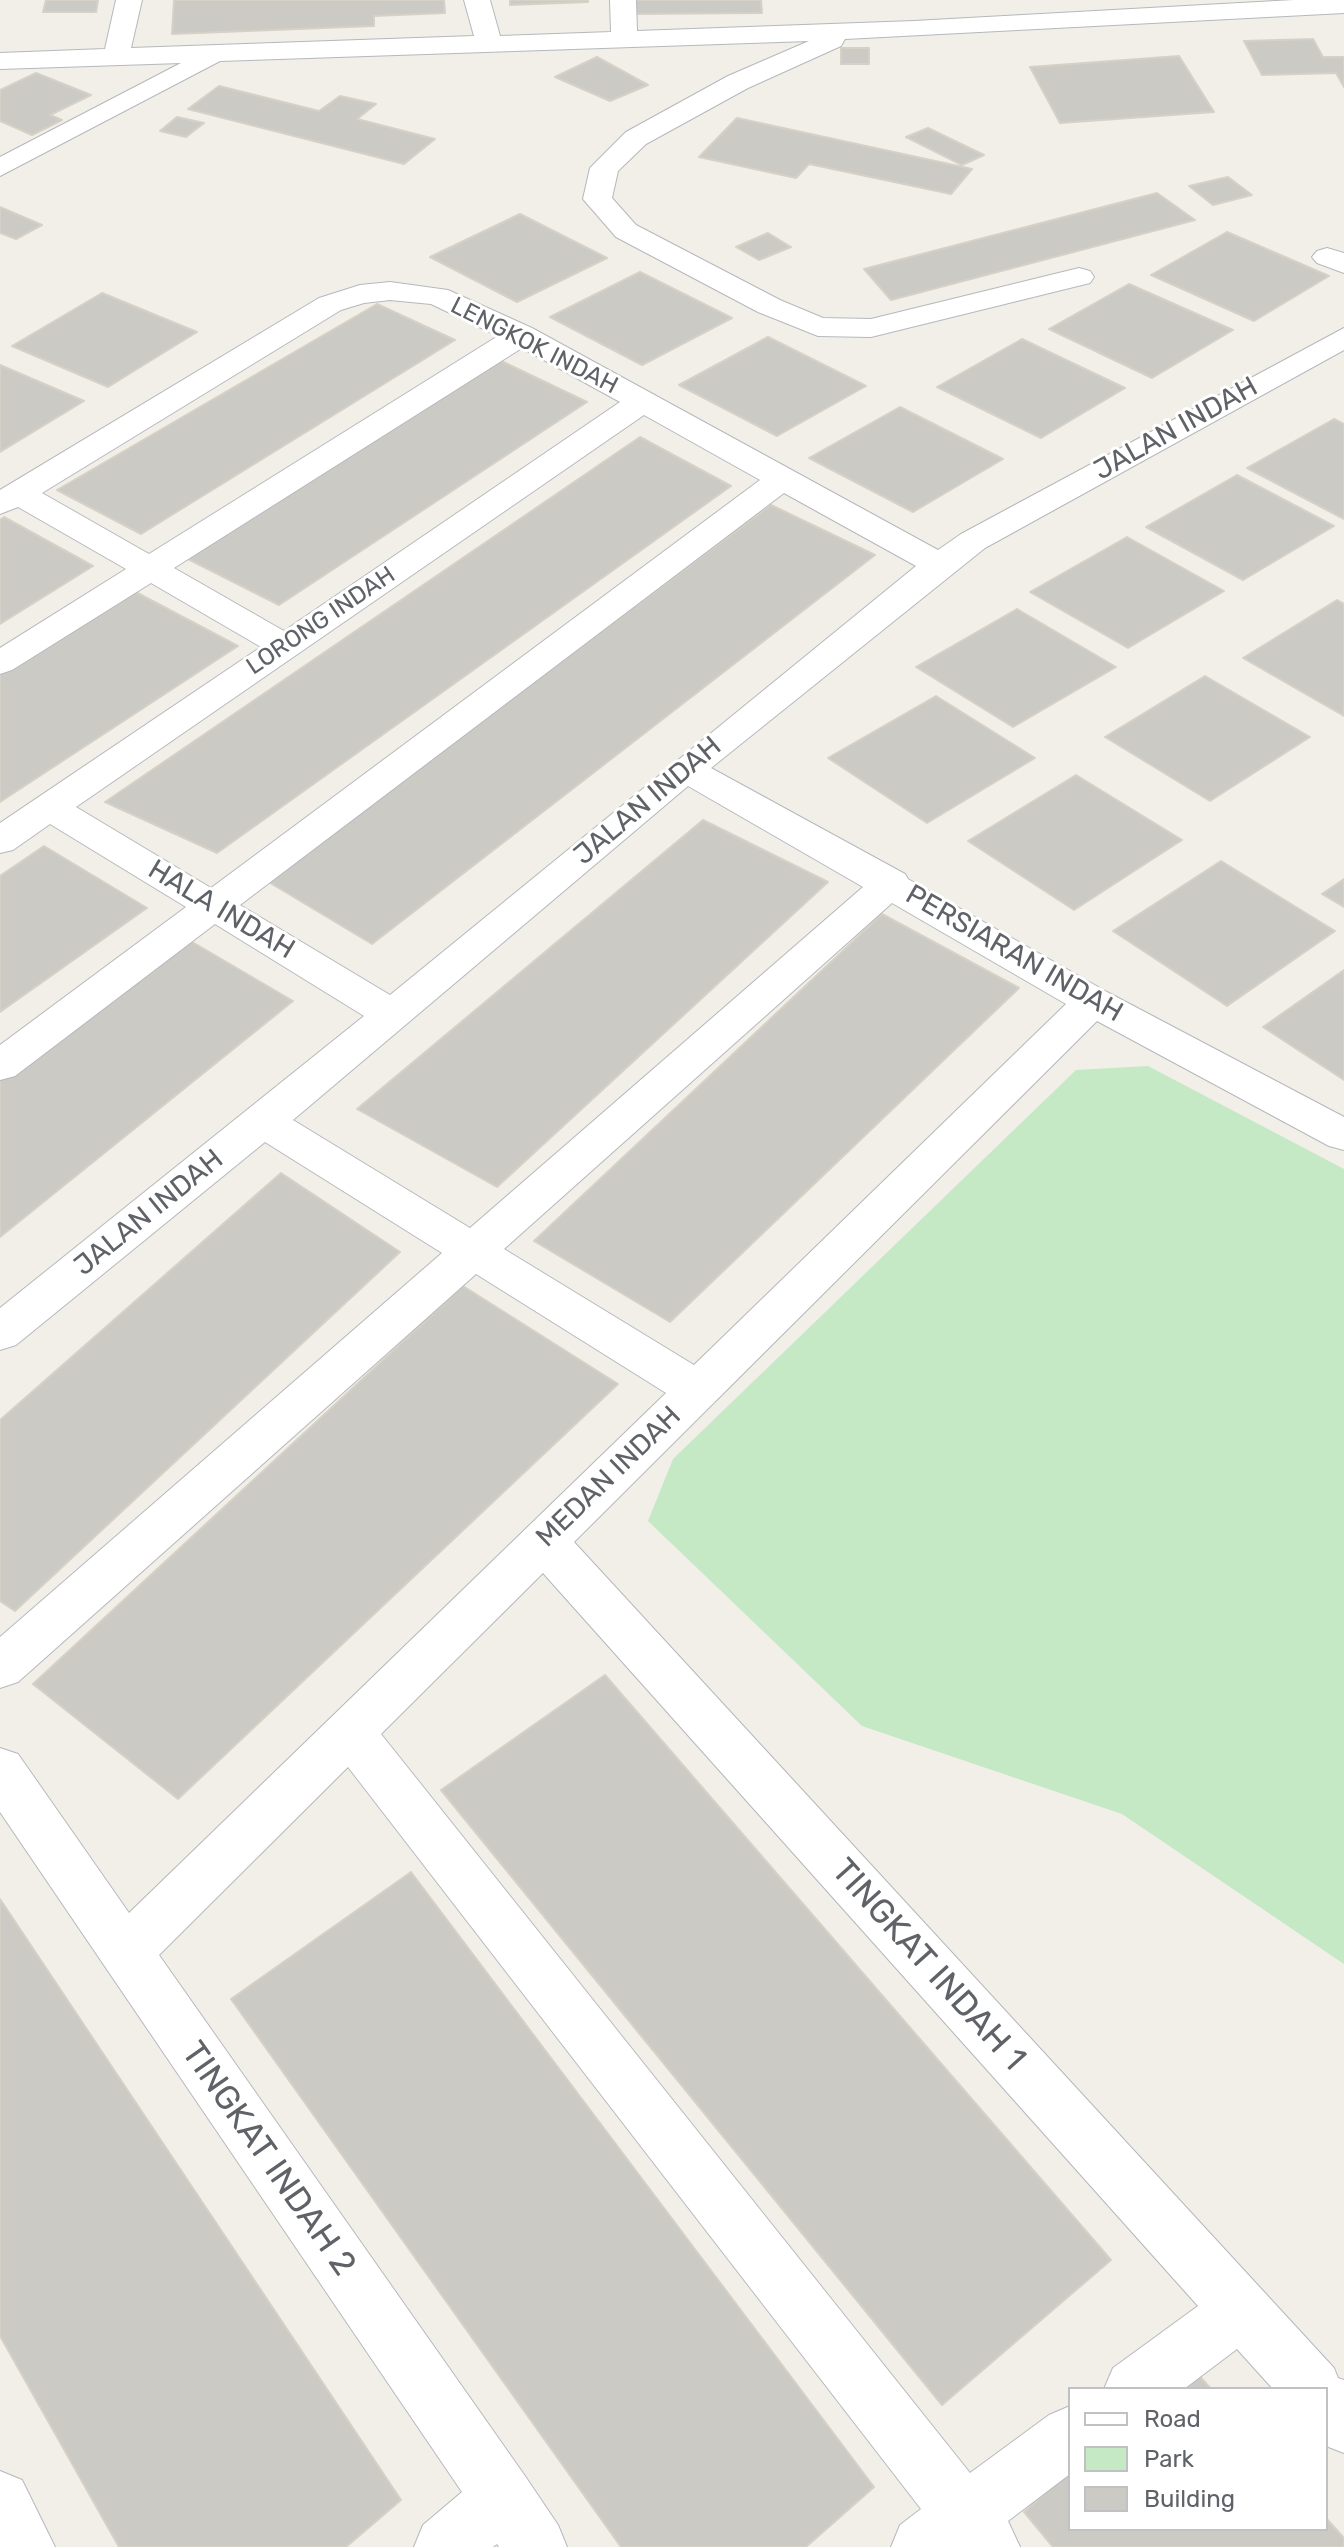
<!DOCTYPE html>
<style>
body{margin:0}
#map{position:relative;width:1344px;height:2547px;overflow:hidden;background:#f1efe8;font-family:Rubik,sans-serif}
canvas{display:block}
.legend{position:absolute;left:1068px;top:2387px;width:260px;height:144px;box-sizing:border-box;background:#fff;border:2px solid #bfc1c3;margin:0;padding:10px 14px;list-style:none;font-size:24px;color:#5f6368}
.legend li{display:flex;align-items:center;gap:16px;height:40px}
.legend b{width:40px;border:2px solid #bfc1c3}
</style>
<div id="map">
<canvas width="1344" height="2547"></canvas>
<ul class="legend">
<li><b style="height:10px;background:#fff"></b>Road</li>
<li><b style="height:22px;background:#c5e8c5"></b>Park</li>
<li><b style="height:22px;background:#cccac5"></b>Building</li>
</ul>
</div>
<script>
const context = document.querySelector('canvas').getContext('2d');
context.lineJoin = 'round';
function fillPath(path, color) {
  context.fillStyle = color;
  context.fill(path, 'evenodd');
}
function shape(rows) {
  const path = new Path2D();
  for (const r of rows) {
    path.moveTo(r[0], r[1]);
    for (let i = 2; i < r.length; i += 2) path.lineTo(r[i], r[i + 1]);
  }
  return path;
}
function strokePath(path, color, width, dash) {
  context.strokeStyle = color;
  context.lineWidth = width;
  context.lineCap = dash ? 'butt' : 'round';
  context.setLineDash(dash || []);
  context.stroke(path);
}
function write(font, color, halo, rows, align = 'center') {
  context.font = font + ' Rubik,sans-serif';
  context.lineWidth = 6;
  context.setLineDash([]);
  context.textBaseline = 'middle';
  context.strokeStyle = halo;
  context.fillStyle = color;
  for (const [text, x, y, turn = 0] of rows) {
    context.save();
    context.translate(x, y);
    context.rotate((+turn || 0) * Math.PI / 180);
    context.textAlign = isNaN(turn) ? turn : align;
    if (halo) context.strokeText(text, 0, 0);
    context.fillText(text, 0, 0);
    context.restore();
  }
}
const green = shape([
 [1148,1066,1344,1169,1344,1964,1122,1814,862,1726,648,1521,673,1459,1076,1070]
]);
const building = shape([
 [46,0,98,0,96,12,43,12,46,0],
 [174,0,444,0,445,13,374,16,374,26,172,34,174,0],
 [510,0,588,0,588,2,510,5,510,0],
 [627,0,761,0,762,13,627,14,627,0],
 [1313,39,1323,57,1344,57,1344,87,1336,73,1262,75,1244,41,1313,39],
 [841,48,869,48,869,64,841,64,841,48],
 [1179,56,1214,112,1060,123,1030,67,1179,56],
 [597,57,648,85,610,101,555,77,597,57],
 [36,73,91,95,50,115,62,120,32,135,0,121,0,90,36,73],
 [219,86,319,111,340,96,376,104,357,119,435,139,404,164,188,109,219,86],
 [177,117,204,123,186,137,160,131,177,117],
 [737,118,972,169,951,194,809,164,796,178,699,157,737,118],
 [928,128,984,155,962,165,906,137,928,128],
 [1228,177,1252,195,1213,205,1189,186,1228,177],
 [1157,193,1195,220,891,300,864,269,1157,193],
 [0,207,42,225,16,239,0,233,0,207],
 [520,214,607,258,517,302,430,257,520,214],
 [1227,232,1329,276,1254,321,1151,275,1227,232],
 [768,233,791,247,759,260,736,247,768,233],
 [640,272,732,318,642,365,550,317,640,272],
 [1129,284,1233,330,1152,378,1049,329,1129,284],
 [102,293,197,332,108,387,12,346,102,293],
 [377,304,455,340,141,534,57,490,377,304],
 [768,337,866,386,777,436,679,385,768,337],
 [1022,339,1125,388,1041,438,937,387,1022,339],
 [495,358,587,402,279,605,180,555,495,358],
 [0,365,84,401,0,452,0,365],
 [900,407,1003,459,913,512,809,458,900,407],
 [1334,419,1344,424,1344,519,1247,468,1334,419],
 [640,437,731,486,217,853,105,802,640,437],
 [1237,475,1334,526,1243,580,1146,527,1237,475],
 [771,505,875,555,372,944,267,881,771,505],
 [4,517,93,566,0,624,0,520,4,517],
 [1127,537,1224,591,1128,648,1030,592,1127,537],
 [128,588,238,646,0,802,0,672,128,588],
 [1337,600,1344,604,1344,716,1243,658,1337,600],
 [1017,609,1116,667,1013,727,916,667,1017,609],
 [1205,676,1310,737,1210,801,1105,737,1205,676],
 [936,696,1035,758,927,823,828,758,936,696],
 [1076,775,1182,840,1074,910,968,841,1076,775],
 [703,820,828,882,497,1187,357,1109,703,820],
 [44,846,147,908,0,1012,0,876,44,846],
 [1221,861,1335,931,1227,1006,1113,931,1221,861],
 [1344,879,1344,907,1322,894,1344,879],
 [882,914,1019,988,670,1322,534,1241,882,914],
 [182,936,293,1001,0,1237,0,1073,182,936],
 [1344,970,1344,1080,1263,1027,1344,970],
 [281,1173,400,1252,15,1611,0,1601,0,1420,281,1173],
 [463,1286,618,1384,178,1799,33,1684,463,1286],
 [605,1675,1111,2260,942,2405,441,1790,605,1675],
 [411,1872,874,2487,806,2547,621,2547,231,1999,411,1872],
 [0,1899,401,2500,346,2547,119,2547,0,2336,0,1899],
 [1188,2363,1211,2389,1160,2389,1188,2363],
 [1070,2470,1070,2529,1326,2529,1326,2518,1344,2538,1344,2547,1053,2547,1024,2512,1070,2470]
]);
const minor = shape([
 [116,0,142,0,131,48,474,36,464,0,490,0,500,36,611,32,610,0,636,0,637,31,914,21,1294,0,1344,0,1344,13,845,39,841,46,748,88,646,144,618,171,612,198,636,225,780,300,823,318,871,319,1079,268,1090,271,1094,277,1090,283,871,337,818,336,758,312,616,237,583,199,590,168,626,132,728,76,809,41,220,61,0,176,0,157,181,63,0,69,0,53,105,49,116,0],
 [1327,248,1344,253,1344,273,1317,263,1312,257,1317,251,1327,248],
 [390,282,448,290,532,328,938,550,961,534,1344,328,1344,350,985,548,711,768,905,874,908,879,1107,992,1344,1117,1344,1150,1329,1146,1097,1021,574,1542,1334,2368,1338,2378,1344,2380,1344,2453,1326,2446,1326,2389,1273,2389,1237,2349,1184,2389,1104,2389,1113,2368,1198,2306,543,1573,381,1734,970,2473,1049,2415,1070,2406,1070,2474,1008,2521,1020,2547,891,2547,900,2525,921,2509,348,1767,159,1955,525,2476,558,2525,567,2547,499,2547,497,2544,493,2547,414,2547,423,2525,462,2492,0,1812,0,1748,18,1754,129,1913,666,1393,476,1274,18,1682,0,1688,0,1637,442,1253,265,1142,16,1345,0,1350,0,1308,364,1016,215,924,15,1076,0,1080,0,1045,186,907,50,824,13,850,0,853,0,823,261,647,151,583,12,670,0,674,0,648,126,569,18,507,0,514,0,490,319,298,360,285,390,282],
 [390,300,431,304,498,336,149,554,42,493,341,310,364,303,390,300],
 [522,348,620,402,284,631,174,568,522,348],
 [644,415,760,480,211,888,76,807,644,415],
 [784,493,916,566,390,995,240,905,784,493],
 [688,786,863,887,470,1228,293,1120,688,786],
 [892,903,1066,1004,694,1365,504,1249,892,903],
 [0,2471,22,2480,55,2547,0,2547,0,2471]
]);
const farStreetnames = [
 ["LENGKOK INDAH",534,346,27],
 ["LORONG INDAH",321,621,-34]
];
const streetNames = [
 ["JALAN INDAH",1176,429,-29],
 ["JALAN INDAH",648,801,-40],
 ["HALA INDAH",221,910,31],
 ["PERSIARAN INDAH",1014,954,30],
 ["JALAN INDAH",149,1213,-39],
 ["MEDAN INDAH",609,1477,-44]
];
const nearStreetnames = [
 ["TINGKAT INDAH 1",928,1965,48],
 ["TINGKAT INDAH 2",268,2159,55]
];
fillPath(green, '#c5e8c5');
fillPath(building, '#cccac5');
strokePath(building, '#d6d1c6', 2);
strokePath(minor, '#b5b8bc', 2);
fillPath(minor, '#fff');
write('24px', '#5f6368', '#fff', farStreetnames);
write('28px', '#5f6368', '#fff', streetNames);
write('34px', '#5f6368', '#fff', nearStreetnames);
</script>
